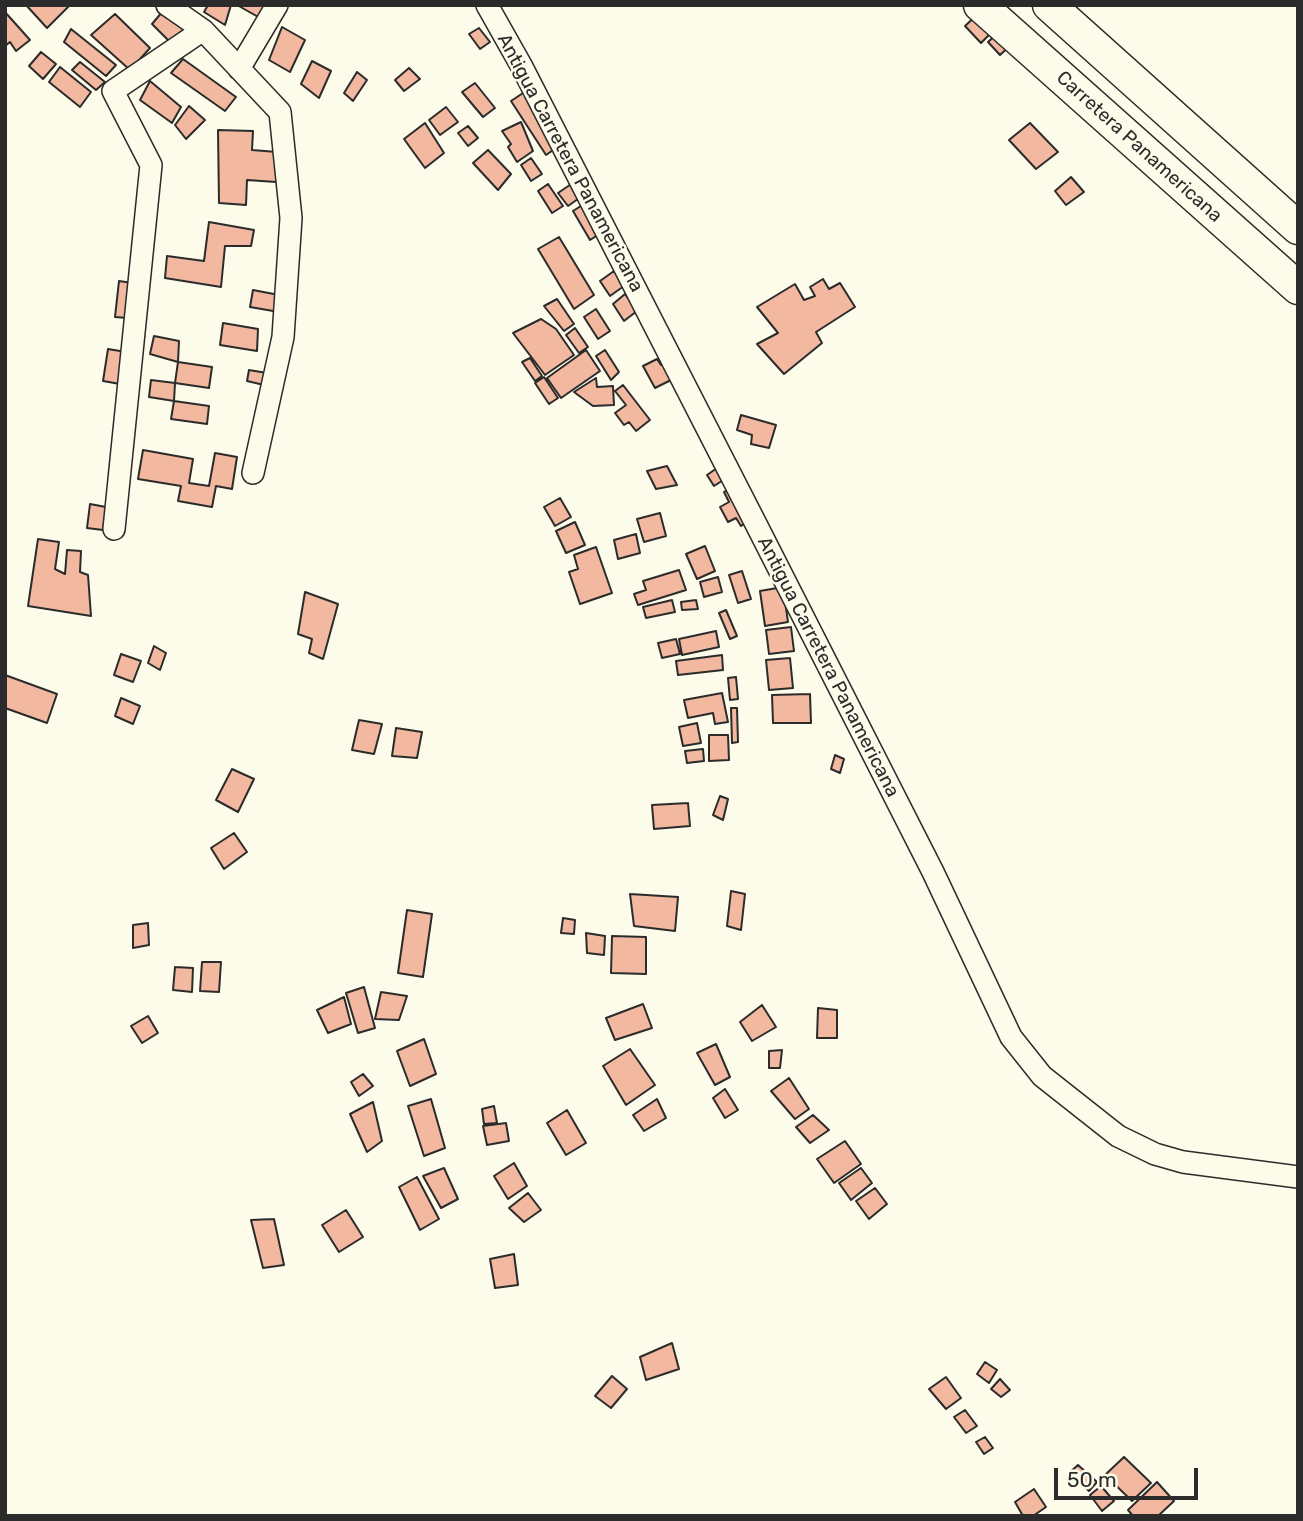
<!DOCTYPE html>
<style>
body{margin:0}
#map{position:relative;width:1303px;height:1521px;overflow:hidden;background:#fdfbea;font-family:Rubik,sans-serif}
canvas{display:block}
.frame{position:absolute;inset:0;border:7px solid #2b2b2b;pointer-events:none}
.scale{position:absolute;left:1054px;top:1468px;width:144px;height:32px;box-sizing:border-box;border:4px solid #2b2b2b;border-top:0;padding-left:9px;font-size:21px;line-height:24px;white-space:nowrap;color:#2b2b2b;-webkit-text-stroke:5px #fdfbea;paint-order:stroke}
</style>
<div id="map">
<canvas width="1303" height="1521"></canvas>
<div class="frame"></div>
<div class="scale">50 m</div>
</div>
<script>
const context = document.querySelector('canvas').getContext('2d');
context.lineJoin = 'round';
function fillPath(path, color) {
  context.fillStyle = color;
  context.fill(path, 'evenodd');
}
function shape(rows) {
  const path = new Path2D();
  for (const r of rows) {
    path.moveTo(r[0], r[1]);
    for (let i = 2; i < r.length; i += 2) path.lineTo(r[i], r[i + 1]);
  }
  return path;
}
function strokePath(path, color, width, dash) {
  context.strokeStyle = color;
  context.lineWidth = width;
  context.lineCap = dash ? 'butt' : 'round';
  context.setLineDash(dash || []);
  context.stroke(path);
}
function write(font, color, halo, rows, align = 'center') {
  context.font = font + ' Rubik,sans-serif';
  context.lineWidth = 5;
  context.setLineDash([]);
  context.textBaseline = 'middle';
  context.strokeStyle = halo;
  context.fillStyle = color;
  for (const [text, x, y, turn = 0] of rows) {
    context.save();
    context.translate(x, y);
    context.rotate((+turn || 0) * Math.PI / 180);
    context.textAlign = isNaN(turn) ? turn : align;
    if (halo) context.strokeText(text, 0, 0);
    context.fillText(text, 0, 0);
    context.restore();
  }
}
const building = shape([
 [26,5,70,5,47,28,26,5],
 [208,5,231,5,225,25,204,12,208,5],
 [237,5,265,5,260,18,237,5],
 [163,11,186,29,171,43,152,24,163,11],
 [981,11,997,27,981,43,965,26,981,11],
 [5,12,30,40,16,51,10,42,5,46,5,12],
 [115,14,150,48,130,70,91,35,115,14],
 [282,27,305,40,290,72,269,60,282,27],
 [479,28,490,42,480,49,469,34,479,28],
 [71,29,116,65,106,76,64,42,71,29],
 [1002,29,1014,42,1000,55,988,42,1002,29],
 [41,52,56,64,43,79,29,66,41,52],
 [183,59,236,97,225,111,171,73,183,59],
 [312,61,331,71,319,98,301,84,312,61],
 [80,62,105,82,96,90,72,70,80,62],
 [60,67,91,92,80,107,49,82,60,67],
 [409,68,420,79,404,91,395,80,409,68],
 [357,72,367,80,353,101,344,93,357,72],
 [150,81,181,107,172,123,140,100,150,81],
 [475,83,495,108,483,117,462,92,475,83],
 [529,89,559,146,546,155,511,101,529,89],
 [189,106,205,120,186,139,175,125,189,106],
 [446,107,458,122,440,135,429,120,446,107],
 [521,122,533,151,517,162,508,147,511,144,502,131,521,122],
 [425,123,444,153,425,168,404,139,425,123],
 [1030,123,1058,152,1036,169,1009,140,1030,123],
 [468,126,478,138,468,146,458,133,468,126],
 [218,130,253,131,252,150,277,152,276,182,247,180,246,205,219,203,218,130],
 [488,150,511,174,498,190,473,163,488,150],
 [531,158,542,174,531,181,521,165,531,158],
 [1071,177,1084,192,1066,205,1055,191,1071,177],
 [577,180,585,194,568,206,558,193,577,180],
 [548,184,563,206,552,213,538,191,548,184],
 [584,204,601,233,590,240,573,211,584,204],
 [209,222,254,230,251,246,225,246,221,287,165,278,167,256,204,261,209,222],
 [559,237,594,295,574,309,538,249,559,237],
 [614,271,624,286,610,296,600,281,614,271],
 [823,279,829,289,840,283,855,307,816,332,822,343,784,374,757,344,778,333,757,307,795,284,804,300,815,296,810,287,823,279],
 [119,281,132,283,128,318,115,317,119,281],
 [253,290,279,295,279,312,250,307,253,290],
 [625,294,637,311,624,321,613,304,625,294],
 [557,299,574,324,564,331,544,306,557,299],
 [596,309,610,331,598,339,584,317,596,309],
 [541,319,556,329,574,355,545,375,513,333,541,319],
 [223,323,258,329,257,351,220,345,223,323],
 [575,328,588,347,579,353,566,335,575,328],
 [154,336,179,341,178,362,150,354,154,336],
 [108,349,126,352,120,384,103,381,108,349],
 [586,350,600,371,561,398,547,378,586,350],
 [605,350,619,372,611,380,596,356,605,350],
 [530,358,542,376,535,381,522,362,530,358],
 [657,359,661,365,667,362,675,378,655,388,643,366,657,359],
 [178,362,212,367,209,388,175,383,178,362],
 [249,370,267,373,264,385,247,381,249,370],
 [544,377,558,398,549,404,535,383,544,377],
 [596,378,597,387,613,386,614,405,593,406,574,392,596,378],
 [151,380,175,383,174,401,149,397,151,380],
 [623,385,650,420,636,431,629,422,624,425,615,413,626,405,615,391,623,385],
 [174,401,209,406,207,424,171,419,174,401],
 [741,415,776,425,769,448,751,444,752,435,737,430,741,415],
 [143,450,193,459,189,483,209,486,215,453,237,457,232,489,216,486,212,507,178,501,181,486,138,479,143,450],
 [667,466,677,485,656,489,647,471,667,466],
 [720,466,728,477,714,486,707,475,720,466],
 [731,488,749,521,741,526,736,518,728,522,720,507,729,502,724,492,731,488],
 [560,498,571,517,555,526,544,507,560,498],
 [90,504,106,507,103,530,87,528,90,504],
 [660,513,666,536,644,542,637,519,660,513],
 [575,522,585,545,566,553,556,531,575,522],
 [636,534,640,553,618,559,614,540,636,534],
 [38,539,59,542,55,569,65,574,67,550,81,551,80,572,88,575,91,616,28,606,38,539],
 [705,546,715,571,697,579,686,554,705,546],
 [596,547,612,593,580,604,569,572,578,569,574,555,596,547],
 [679,570,686,590,638,605,634,594,646,590,643,581,679,570],
 [742,571,751,599,738,603,729,575,742,571],
 [718,577,722,592,704,597,700,582,718,577],
 [783,587,788,622,765,626,760,591,783,587],
 [305,592,338,604,323,659,309,653,312,639,298,634,305,592],
 [672,600,675,612,646,618,643,607,672,600],
 [696,600,698,609,682,610,681,602,696,600],
 [726,610,737,636,730,639,719,613,726,610],
 [791,627,794,651,769,654,766,630,791,627],
 [716,631,719,647,682,655,679,639,716,631],
 [676,639,680,654,662,658,658,643,676,639],
 [154,646,166,653,160,670,148,663,154,646],
 [121,654,141,661,133,682,114,675,121,654],
 [722,655,723,670,678,675,676,661,722,655],
 [790,658,793,688,769,690,766,660,790,658],
 [5,675,57,694,47,723,5,708,5,675],
 [736,677,738,699,730,700,728,678,736,677],
 [722,693,728,722,715,724,713,713,688,718,684,700,722,693],
 [810,694,811,723,773,723,772,695,810,694],
 [121,698,140,706,133,724,115,716,121,698],
 [731,708,737,708,738,742,732,743,731,708],
 [359,720,382,724,374,754,352,750,359,720],
 [697,723,701,743,683,746,679,727,697,723],
 [396,728,422,732,417,758,392,756,396,728],
 [709,735,728,735,729,760,709,761,709,735],
 [703,749,704,761,687,763,685,751,703,749],
 [835,755,844,759,840,773,831,769,835,755],
 [232,769,254,779,238,812,216,800,232,769],
 [720,796,728,799,723,820,713,815,720,796],
 [688,803,690,826,654,829,652,805,688,803],
 [234,833,247,852,224,869,211,848,234,833],
 [731,891,745,894,741,930,727,926,731,891],
 [630,894,678,897,675,931,634,926,630,894],
 [407,910,432,914,423,977,398,973,407,910],
 [563,918,575,920,574,934,561,933,563,918],
 [148,923,149,945,133,948,133,925,148,923],
 [586,933,605,936,604,955,587,953,586,933],
 [612,936,646,937,646,974,611,973,612,936],
 [202,962,221,962,219,992,200,991,202,962],
 [175,967,193,968,192,992,173,990,175,967],
 [364,987,375,1028,358,1033,346,993,364,987],
 [381,992,407,996,399,1020,375,1019,381,992],
 [344,997,351,1024,328,1033,317,1010,344,997],
 [643,1004,652,1028,615,1040,606,1018,643,1004],
 [762,1005,776,1027,752,1041,740,1022,762,1005],
 [818,1008,837,1010,837,1038,817,1038,818,1008],
 [148,1016,158,1033,142,1043,131,1026,148,1016],
 [424,1039,436,1074,410,1086,397,1051,424,1039],
 [716,1044,730,1077,715,1085,697,1053,716,1044],
 [630,1049,655,1085,626,1105,603,1066,630,1049],
 [782,1050,780,1068,769,1068,769,1051,782,1050],
 [363,1074,373,1086,359,1096,351,1082,363,1074],
 [789,1078,809,1109,795,1119,771,1091,789,1078],
 [725,1089,738,1110,725,1118,713,1098,725,1089],
 [431,1099,445,1148,424,1156,408,1106,431,1099],
 [657,1099,666,1118,644,1131,633,1115,657,1099],
 [373,1102,382,1141,367,1152,350,1114,373,1102],
 [494,1106,497,1123,484,1124,482,1109,494,1106],
 [567,1110,586,1143,566,1155,547,1123,567,1110],
 [813,1115,829,1130,810,1143,796,1127,813,1115],
 [506,1123,509,1141,487,1145,483,1126,506,1123],
 [845,1141,861,1164,834,1183,817,1159,845,1141],
 [514,1163,527,1186,508,1199,494,1176,514,1163],
 [444,1168,458,1199,441,1208,423,1176,444,1168],
 [861,1168,872,1183,851,1200,839,1183,861,1168],
 [417,1177,439,1219,420,1230,399,1187,417,1177],
 [875,1188,887,1204,869,1219,856,1201,875,1188],
 [528,1193,541,1210,524,1222,509,1208,528,1193],
 [346,1210,363,1237,339,1252,322,1225,346,1210],
 [274,1219,284,1265,263,1268,251,1220,274,1219],
 [514,1254,518,1285,495,1288,490,1259,514,1254],
 [672,1343,679,1369,646,1380,640,1357,672,1343],
 [985,1362,997,1370,989,1383,977,1374,985,1362],
 [612,1376,627,1389,611,1408,595,1396,612,1376],
 [946,1377,961,1398,946,1409,929,1389,946,1377],
 [1000,1379,1010,1390,1001,1397,991,1389,1000,1379],
 [965,1410,977,1426,966,1433,954,1417,965,1410],
 [985,1437,993,1448,984,1454,976,1442,985,1437],
 [1124,1457,1151,1483,1132,1501,1105,1475,1124,1457],
 [1078,1465,1097,1482,1089,1491,1069,1473,1078,1465],
 [1157,1482,1174,1501,1158,1516,1133,1516,1128,1510,1157,1482],
 [1101,1486,1114,1501,1102,1511,1090,1495,1101,1486],
 [1034,1489,1046,1507,1033,1516,1023,1516,1015,1502,1034,1489]
]);
const minor = shape([
 [167,5,203,30,280,112,291,218,283,337,253,473],
 [487,5,522,67,757,526,933,872,1011,1037,1042,1076,1118,1136,1155,1154,1183,1162,1298,1177],
 [239,69,277,5],
 [114,529,151,165,113,91,203,30]
]);
const highway = shape([
 [980,5,1298,288],
 [1049,5,1298,228]
]);
const streetNames = [
 ["Carretera Panamericana",1139,147,42],
 ["Antigua Carretera Panamericana",570,163,62],
 ["Antigua Carretera Panamericana",828,667,63]
];
fillPath(building, '#f2b8a0');
strokePath(building, '#2b2b2b', 2);
strokePath(minor, '#2b2b2b', 24);
strokePath(highway, '#2b2b2b', 35);
strokePath(minor, '#fdfbea', 21);
strokePath(highway, '#fdfbea', 32);
write('19px', '#2b2b2b', '#fdfbea', streetNames);
</script>
